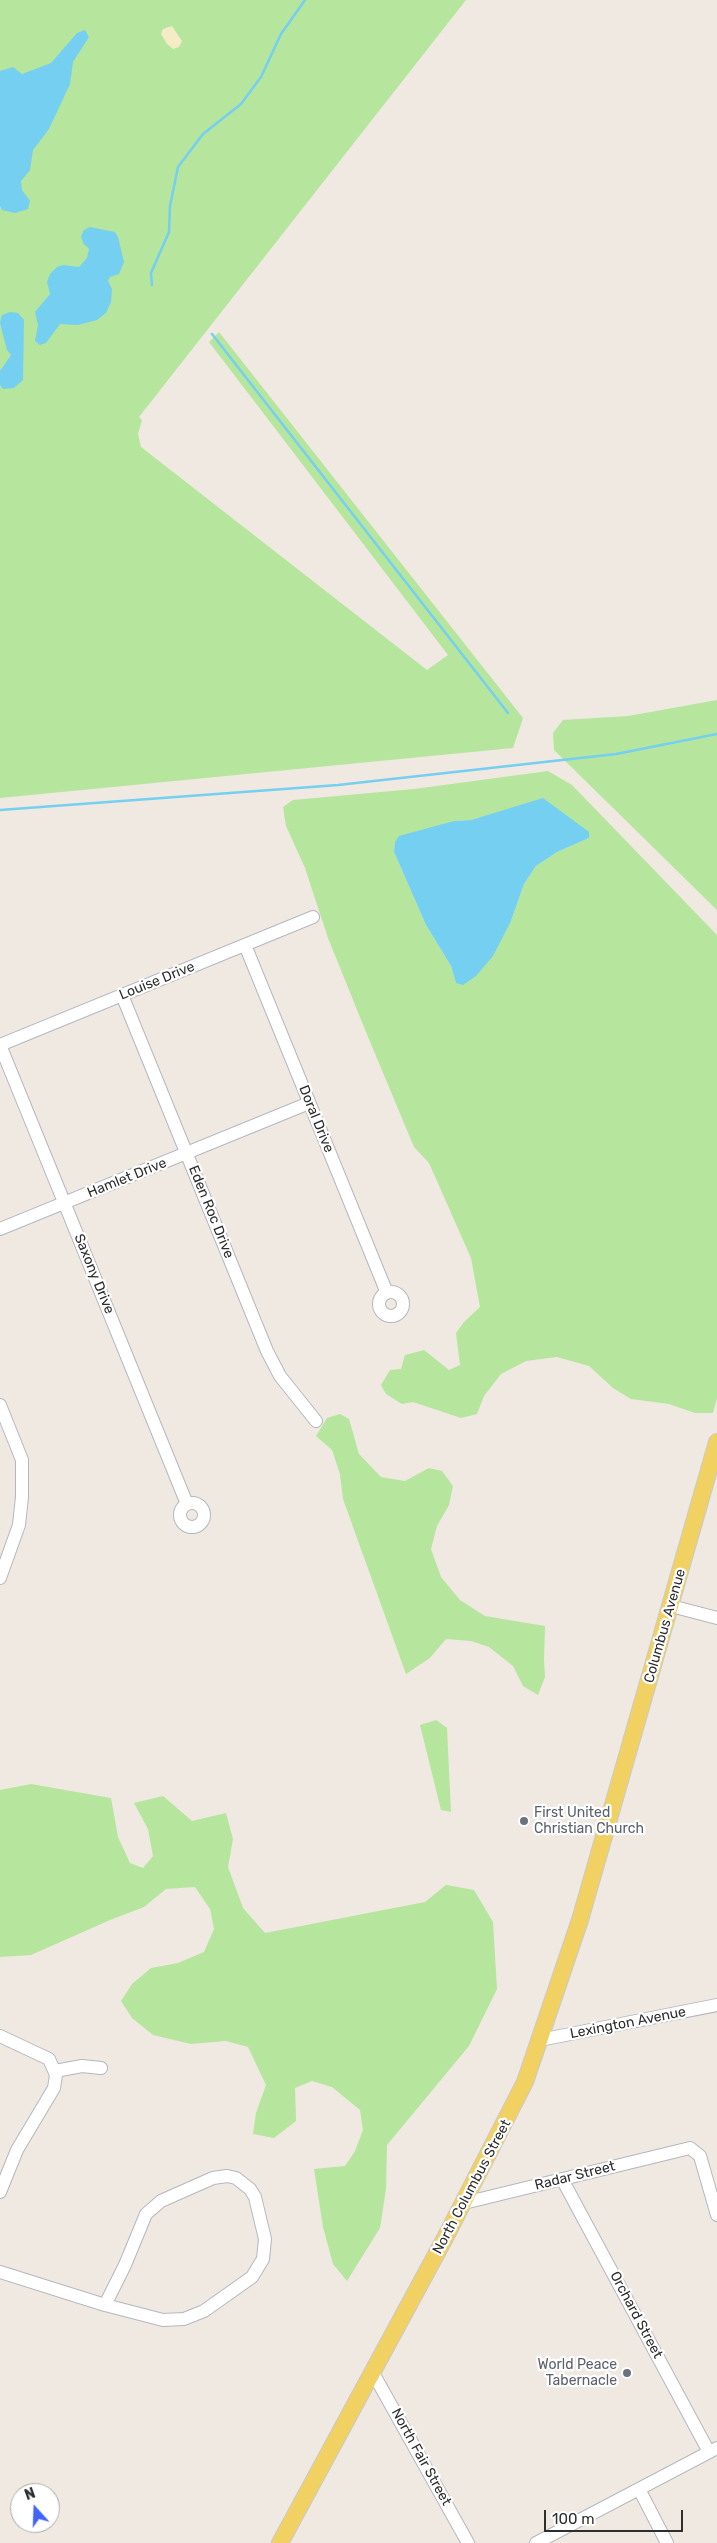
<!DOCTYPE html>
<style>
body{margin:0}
#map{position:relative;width:717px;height:2543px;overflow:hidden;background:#efe9e1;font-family:Rubik,sans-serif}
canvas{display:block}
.north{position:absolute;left:10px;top:2483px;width:50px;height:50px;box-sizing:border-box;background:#fff;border:1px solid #ababab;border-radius:50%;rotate:340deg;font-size:14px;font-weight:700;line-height:20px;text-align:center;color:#2e2e2e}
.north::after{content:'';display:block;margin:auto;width:18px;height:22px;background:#4264fb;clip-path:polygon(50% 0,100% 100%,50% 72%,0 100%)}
.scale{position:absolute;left:544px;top:2510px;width:139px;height:22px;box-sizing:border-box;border:2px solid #2e2e2e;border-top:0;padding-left:6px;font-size:15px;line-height:18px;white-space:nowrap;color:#2e2e2e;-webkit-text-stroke:4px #fff;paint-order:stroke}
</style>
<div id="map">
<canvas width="717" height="2543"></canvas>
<div class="north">N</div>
<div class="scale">100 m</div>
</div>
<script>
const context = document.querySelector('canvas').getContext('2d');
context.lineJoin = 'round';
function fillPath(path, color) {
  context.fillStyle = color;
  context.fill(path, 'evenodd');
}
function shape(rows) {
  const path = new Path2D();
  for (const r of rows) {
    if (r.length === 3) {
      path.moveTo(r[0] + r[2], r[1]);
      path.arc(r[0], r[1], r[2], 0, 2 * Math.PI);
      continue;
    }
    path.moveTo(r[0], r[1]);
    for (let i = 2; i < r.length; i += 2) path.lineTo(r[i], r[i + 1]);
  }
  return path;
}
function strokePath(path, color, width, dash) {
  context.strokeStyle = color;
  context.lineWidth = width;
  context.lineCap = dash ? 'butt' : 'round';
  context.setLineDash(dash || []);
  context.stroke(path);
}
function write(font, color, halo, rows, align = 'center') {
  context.font = font + ' Rubik,sans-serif';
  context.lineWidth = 4.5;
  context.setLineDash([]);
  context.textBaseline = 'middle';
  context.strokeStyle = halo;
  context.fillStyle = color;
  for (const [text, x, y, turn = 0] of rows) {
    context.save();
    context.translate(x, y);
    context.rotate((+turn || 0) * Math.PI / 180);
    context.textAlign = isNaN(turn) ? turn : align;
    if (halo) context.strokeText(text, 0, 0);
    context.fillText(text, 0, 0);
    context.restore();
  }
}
const green = shape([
 [0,0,466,0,139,417,142,420,138,434,141,447,427,670,448,655,209,342,219,332,523,718,513,748,0,798],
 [717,700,717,910,554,750,553,733,563,720,628,716],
 [548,771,572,785,717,935,717,1398,713,1413,695,1413,669,1404,631,1399,613,1388,589,1366,557,1357,526,1361,501,1374,484,1396,477,1414,461,1418,413,1402,402,1404,386,1394,381,1385,390,1370,401,1369,405,1355,424,1350,449,1370,460,1365,456,1333,464,1322,480,1307,471,1258,429,1163,414,1147,366,1032,328,938,305,868,286,826,283,807,293,800,414,789],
 [543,799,588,832,589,838,557,852,536,866,524,884,511,921,456,983,451,966,426,925,394,852,395,842,454,821,471,820],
 [340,1414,349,1419,359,1454,381,1477,405,1481,429,1468,442,1471,453,1486,449,1505,437,1526,431,1549,441,1577,460,1600,485,1616,545,1626,544,1660,545,1677,538,1695,523,1686,513,1666,489,1647,471,1641,446,1639,430,1658,406,1674,343,1499,340,1474,332,1450,316,1436,327,1418],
 [436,1720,447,1728,451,1812,441,1810,420,1725],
 [31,1784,111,1798,118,1837,130,1863,143,1868,153,1856,148,1829,134,1803,163,1796,192,1821,226,1813,233,1839,228,1867,243,1908,265,1933,425,1902,446,1885,474,1890,493,1922,497,1989,469,2046,387,2145,386,2189,380,2228,347,2281,333,2264,323,2227,314,2169,345,2166,355,2151,363,2130,360,2110,332,2087,312,2081,295,2088,296,2121,274,2138,253,2134,256,2113,266,2085,248,2047,226,2041,191,2044,153,2035,132,2018,121,2001,132,1984,151,1968,178,1963,204,1952,214,1929,210,1909,195,1887,166,1889,144,1907,110,1920,31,1955,0,1957,0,1790]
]);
const sand = shape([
 [172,26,182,41,179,47,173,49,167,44,161,34,163,29]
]);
const water = shape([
 [85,30,89,37,73,62,70,84,49,129,33,150,30,170,21,181,22,190,30,201,28,209,15,213,2,210,0,206,0,71,13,67,22,74,51,63,77,33],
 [90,227,115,232,118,237,124,262,119,274,110,277,108,281,112,289,111,302,106,313,97,320,78,325,60,324,46,343,40,345,35,341,38,325,35,312,50,294,47,282,50,274,57,267,63,265,79,267,87,258,89,249,83,243,81,236,84,230],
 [10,312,18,313,24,320,23,380,14,388,3,389,0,385,0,371,11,355,7,350,0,323,2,315],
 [543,798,589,832,589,838,557,852,536,866,524,884,511,921,493,956,476,976,463,985,456,983,451,966,426,925,394,852,395,842,399,836,454,821,471,820]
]);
const stream = shape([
 [152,285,151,273,169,232,170,206,178,167,203,134,241,104,261,77,281,34,305,0],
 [212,334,508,713],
 [0,810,338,785,616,754,717,734]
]);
const minor = shape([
 [245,945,387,1293],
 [122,995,267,1351,280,1376,316,1421],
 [0,1045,187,1504],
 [0,1045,313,917],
 [0,1229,309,1103],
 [391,1304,12],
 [0,1405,22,1460,22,1497,19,1525,0,1578],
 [192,1515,12],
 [671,1606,717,1618],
 [0,2036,49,2059,56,2075,54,2088,17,2150,0,2192],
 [540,2040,717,2005],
 [55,2071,82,2066,101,2068],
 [227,2176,236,2178,250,2189,255,2197,265,2239,263,2259,252,2277,204,2311,184,2319,163,2320,105,2305,125,2265,146,2214,161,2201,213,2178,227,2176],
 [562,2179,709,2452],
 [464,2203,690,2148,700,2156,717,2215],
 [0,2272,105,2305],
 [373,2373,468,2543],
 [639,2489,667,2543],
 [536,2543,717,2448]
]);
const major = shape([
 [280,2543,445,2238,525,2082,580,1920,717,1442]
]);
const markers = [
 [524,1821,5,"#6b7280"],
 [627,2373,5,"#6b7280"]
];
const streetNames = [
 ["Louise Drive",157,981,-22],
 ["Doral Drive",316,1119,68],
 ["Hamlet Drive",127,1178,-22],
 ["Eden Roc Drive",211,1212,68],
 ["Saxony Drive",94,1274,68],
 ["Columbus Avenue",665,1626,-74],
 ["Lexington Avenue",628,2023,-11],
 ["Radar Street",575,2176,-14],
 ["North Columbus Street",472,2187,-62],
 ["Orchard Street",636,2315,62],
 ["North Fair Street",421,2457,61]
];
const worshipNames = [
 ["First United",534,1813],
 ["Christian Church",534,1829],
 ["World Peace",617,2365,"right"],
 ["Tabernacle",617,2381,"right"]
];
fillPath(green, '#b6e59e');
fillPath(sand, '#f3ecc5');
fillPath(water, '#75cff0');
strokePath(stream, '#75cff0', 2.5);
strokePath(minor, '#b4b7c1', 14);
strokePath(major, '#c9c9c9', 18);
strokePath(minor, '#fff', 12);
strokePath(major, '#f2d163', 16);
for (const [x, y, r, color] of markers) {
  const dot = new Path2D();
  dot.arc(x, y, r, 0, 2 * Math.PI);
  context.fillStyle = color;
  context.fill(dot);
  strokePath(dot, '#fff', 2);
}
write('14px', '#2e2e2e', '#fff', streetNames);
write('14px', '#5b616d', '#fff', worshipNames, 'left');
</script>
